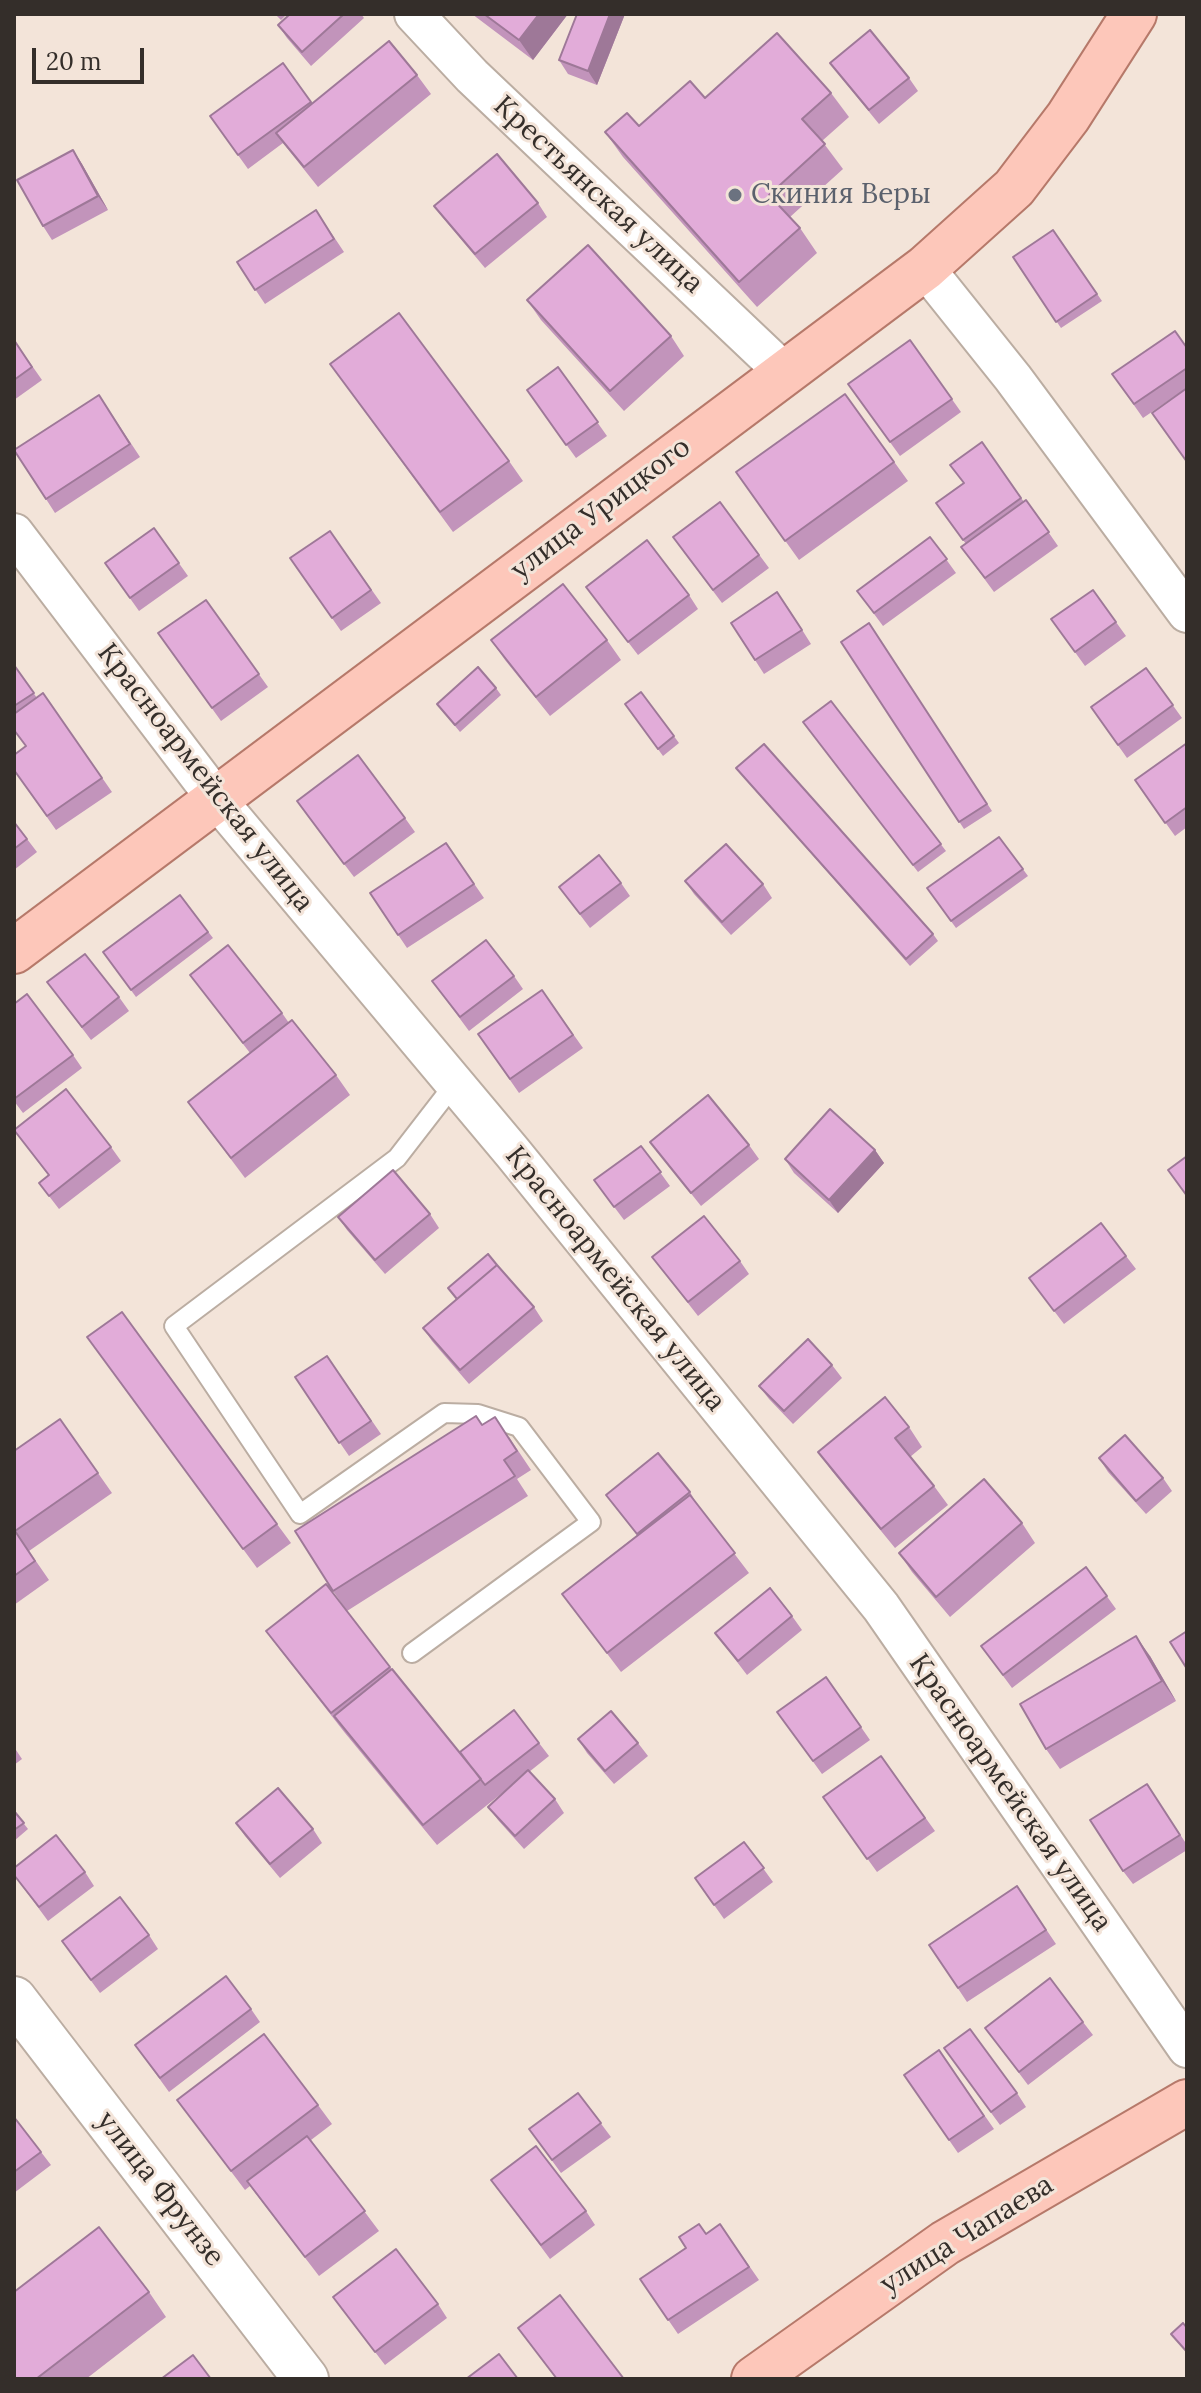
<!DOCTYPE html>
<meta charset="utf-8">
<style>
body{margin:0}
#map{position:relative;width:1201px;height:2393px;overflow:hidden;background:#f3e4d9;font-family:Lora,serif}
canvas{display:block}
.frame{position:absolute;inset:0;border:16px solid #342e2a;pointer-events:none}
.scale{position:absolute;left:32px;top:48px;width:112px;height:36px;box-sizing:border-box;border:4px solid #342e2a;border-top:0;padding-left:10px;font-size:24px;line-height:28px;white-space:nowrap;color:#342e2a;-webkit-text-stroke:6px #f3e4d9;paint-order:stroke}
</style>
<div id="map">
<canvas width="1201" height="2393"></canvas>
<div class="frame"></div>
<div class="scale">20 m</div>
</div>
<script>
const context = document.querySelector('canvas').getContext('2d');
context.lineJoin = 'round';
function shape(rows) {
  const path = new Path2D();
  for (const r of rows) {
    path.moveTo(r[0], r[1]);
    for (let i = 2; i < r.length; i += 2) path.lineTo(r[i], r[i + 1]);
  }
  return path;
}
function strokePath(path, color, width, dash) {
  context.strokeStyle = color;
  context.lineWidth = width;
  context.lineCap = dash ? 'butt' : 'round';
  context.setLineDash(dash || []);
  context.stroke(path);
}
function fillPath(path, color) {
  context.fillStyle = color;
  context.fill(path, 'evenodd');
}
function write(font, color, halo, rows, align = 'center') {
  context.font = font + ' Lora,serif';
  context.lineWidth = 6;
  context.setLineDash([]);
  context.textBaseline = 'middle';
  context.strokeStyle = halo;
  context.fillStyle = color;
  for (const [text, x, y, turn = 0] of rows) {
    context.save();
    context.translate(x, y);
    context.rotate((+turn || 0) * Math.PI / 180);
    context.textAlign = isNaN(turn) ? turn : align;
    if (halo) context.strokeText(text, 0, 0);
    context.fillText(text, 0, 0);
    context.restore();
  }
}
const service = shape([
 [412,1653,591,1522,519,1427,478,1414,444,1413,300,1514,174,1326,397,1158,455,1083]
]);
const minor = shape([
 [414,14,472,76,785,373],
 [925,268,1013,378,1187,613],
 [14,533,218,801,513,1153,881,1607,1187,2048]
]);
const tertiary = shape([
 [14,1999,306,2379]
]);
const primary = shape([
 [14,951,925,268,1014,188,1068,117,1134,14],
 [754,2379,945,2243,1187,2102]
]);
const wall = shape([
 [275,14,287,14,281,20],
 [290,14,361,14,364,18,311,66,287,38,278,25],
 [472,14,568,14,533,60],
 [577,14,625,14,597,85,568,74,559,60],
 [283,63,312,104,417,75,431,94,318,187,283,143,248,169,210,116],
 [830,63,909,78,918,91,879,124,840,76],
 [831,93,849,117,822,141,843,169,790,217,800,228,817,253,757,307,623,157,605,132,639,126,705,98],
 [73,150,82,164,108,210,52,240,43,226],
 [538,203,547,217,485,268,444,219,434,206],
 [316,210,344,252,265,304,237,262],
 [1053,230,1102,301,1061,328,1013,257],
 [527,300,671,336,684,356,624,411,541,320],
 [14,340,42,380,14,400],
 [910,340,961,412,900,456,848,384],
 [1187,347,1187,462,1178,394,1143,418,1112,374],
 [330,364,509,461,523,481,453,532],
 [558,367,607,436,576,458,527,390],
 [845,394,908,481,799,560,736,472],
 [99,395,140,457,55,513,46,499],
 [982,442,1024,502,1026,500,1058,546,994,592,961,547,966,544,936,503,963,483],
 [720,502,769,568,722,603,683,551],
 [154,528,188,576,139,611,105,563],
 [330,531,381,603,341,631,290,558],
 [930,537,956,573,883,626,857,591],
 [586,587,689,595,698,609,638,655],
 [1093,590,1126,636,1085,666,1051,619],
 [206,600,268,687,221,721,158,633],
 [787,606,811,644,764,674,755,660],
 [869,623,992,811,964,829,841,642],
 [491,640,607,640,621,660,550,716,505,660],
 [14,665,37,698,43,693,112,792,56,830,14,770,26,746,14,730],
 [1146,668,1182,718,1127,758,1091,707],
 [496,688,501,695,460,732,437,704],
 [641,692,679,743,663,756,625,704],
 [831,701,946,851,918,872,803,722],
 [1187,743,1187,827,1175,836,1135,780],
 [736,768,933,934,938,941,910,966],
 [306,814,405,818,415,832,354,877],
 [14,822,37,852,14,870],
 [999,837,1028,876,956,928,927,888],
 [446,843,484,898,407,948,370,893],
 [685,881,763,884,772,898,731,935,694,894],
 [621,883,630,896,590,928,559,887],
 [180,895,213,938,136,997,103,952],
 [190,975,282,1013,289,1023,336,1075,350,1095,245,1178,188,1102,250,1053],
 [514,976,523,989,469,1031,432,981],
 [47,982,119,997,129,1011,91,1040],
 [542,990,583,1048,519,1093,478,1034],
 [14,1004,73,1055,82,1068,23,1113,14,1101],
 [14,1130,111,1147,121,1161,59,1209,39,1183,48,1175],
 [650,1142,749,1145,759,1159,701,1206],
 [641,1146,670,1186,624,1220,594,1180],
 [875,1150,884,1163,838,1213,794,1173,785,1159],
 [430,1214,439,1228,385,1274,347,1230,338,1217],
 [1126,1256,1136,1269,1064,1324,1029,1278],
 [652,1257,740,1261,749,1274,698,1316],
 [448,1288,534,1307,543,1321,469,1384,432,1341,423,1328,456,1299],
 [101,1356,277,1524,291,1543,257,1568],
 [327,1356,381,1434,349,1456,295,1377],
 [832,1365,842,1378,793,1424,769,1399,759,1386],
 [60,1419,112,1493,29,1551,49,1580,14,1605,14,1451],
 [909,1427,922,1447,910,1457,934,1486,948,1505,895,1548,832,1471,818,1452],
 [509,1437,531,1470,517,1479,528,1496,347,1611,333,1591],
 [1099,1458,1163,1478,1172,1491,1146,1514,1108,1472],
 [690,1492,698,1506,749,1573,621,1672,562,1594,637,1535,606,1495],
 [1022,1523,1035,1543,950,1617,912,1572,899,1553],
 [1086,1567,1116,1609,1012,1688,981,1646],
 [792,1616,802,1630,747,1675,715,1633],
 [266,1631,390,1667,466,1761,539,1743,549,1756,529,1772,555,1799,564,1813,524,1849,498,1820,488,1807,511,1786,437,1845,345,1733,280,1650],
 [1150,1656,1176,1701,1060,1769,1046,1749],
 [826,1677,870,1740,822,1774,777,1712],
 [578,1739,638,1743,648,1756,614,1784,587,1753],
 [14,1747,22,1759,14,1765],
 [881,1756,935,1831,877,1872,823,1797],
 [1147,1784,1187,1845,1187,1850,1133,1884,1123,1871],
 [14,1811,28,1829,14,1841],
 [236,1823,313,1829,322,1843,280,1878,245,1836],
 [744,1842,773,1882,724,1919,695,1878],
 [85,1872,94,1886,48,1921,14,1875],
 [1017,1886,1056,1944,967,2002,929,1945],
 [149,1935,158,1949,100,1993,62,1941],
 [251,2009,260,2022,169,2092,135,2045],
 [1083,2022,1093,2035,1028,2085,985,2028],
 [944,2048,1017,2093,1026,2107,1000,2125],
 [939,2050,994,2129,958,2153,904,2075],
 [578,2093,611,2137,561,2173,529,2129],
 [177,2100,318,2105,332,2124,311,2140,379,2231,319,2276,250,2186,245,2190],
 [14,2117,51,2165,14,2193],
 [501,2193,586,2211,595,2225,550,2259],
 [720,2224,759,2280,678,2334,640,2279],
 [149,2292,166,2317,86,2379,14,2379],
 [333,2297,438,2304,447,2318,385,2365]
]);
const shadedWall = shape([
 [539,14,568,14,533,60,519,40],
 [610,14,625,14,597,85,588,71],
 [73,150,82,164,108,210,98,196],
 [875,1150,884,1163,838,1213,829,1200],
 [1136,1636,1150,1656,1176,1701,1162,1681]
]);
const building = shape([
 [290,14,344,14,302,52,278,25,290,14],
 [484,14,539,14,519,40,484,14],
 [577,14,610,14,588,71,559,60,577,14],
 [870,30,909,78,869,110,830,63,870,30],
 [777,33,831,93,802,119,825,144,769,195,800,228,739,282,605,132,627,113,639,126,690,81,705,98,777,33],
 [389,41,417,75,304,167,276,133,389,41],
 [283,63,311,102,238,155,210,116,283,63],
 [73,150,98,196,43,226,17,180,73,150],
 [497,154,538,203,475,254,434,206,497,154],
 [316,210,334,239,255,290,237,262,316,210],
 [1053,230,1097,294,1056,322,1013,257,1053,230],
 [588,245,671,336,610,391,527,300,588,245],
 [399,313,509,461,440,512,330,364,399,313],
 [1175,331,1187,348,1187,368,1134,404,1112,374,1175,331],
 [14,340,32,367,14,380,14,340],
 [910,340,952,399,890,442,848,384,910,340],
 [558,367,598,422,566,445,527,390,558,367],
 [1187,388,1187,462,1152,413,1187,388],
 [845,394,894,462,785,541,736,472,845,394],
 [99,395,130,444,46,499,14,450,99,395],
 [982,442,1021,498,963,540,936,503,964,483,950,465,982,442],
 [1026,500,1049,532,985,578,961,547,1026,500],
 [720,502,759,555,713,590,673,537,720,502],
 [154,528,179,563,130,598,105,563,154,528],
 [330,531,371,590,332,618,290,558,330,531],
 [930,537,947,559,874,613,857,591,930,537],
 [647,540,689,595,628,642,586,587,647,540],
 [563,584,607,640,536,697,491,640,563,584],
 [1093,590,1116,622,1075,652,1051,619,1093,590],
 [777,592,802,630,755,660,731,623,777,592],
 [206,600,259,674,212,708,158,633,206,600],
 [869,623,987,804,959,822,841,642,869,623],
 [14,665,34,693,14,706,14,665],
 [478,667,496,688,455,725,437,704,478,667],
 [1146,668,1173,705,1118,745,1091,707,1146,668],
 [641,692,674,736,658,749,625,704,641,692],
 [43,693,102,778,47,816,14,770,14,755,26,746,14,730,14,714,43,693],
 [831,701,941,844,913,865,803,722,831,701],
 [1187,743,1187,807,1165,823,1135,780,1187,743],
 [764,744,933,934,906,959,736,768,764,744],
 [358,755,405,818,344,864,297,801,358,755],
 [14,822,27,839,14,849,14,822],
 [999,837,1023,869,951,921,927,888,999,837],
 [446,843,474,884,398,935,370,893,446,843],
 [726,844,763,884,722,922,685,881,726,844],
 [599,855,621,883,580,914,559,887,599,855],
 [180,895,208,932,131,990,103,952,180,895],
 [486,940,514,976,460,1017,432,981,486,940],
 [228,945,282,1013,243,1043,190,975,228,945],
 [85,954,119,997,82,1027,47,982,85,954],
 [542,990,573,1035,510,1079,478,1034,542,990],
 [27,994,73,1055,14,1099,14,1004,27,994],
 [292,1020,336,1075,231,1158,188,1102,292,1020],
 [66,1089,111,1147,49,1196,39,1183,49,1175,14,1130,66,1089],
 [708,1095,749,1145,691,1193,650,1142,708,1095],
 [830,1109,875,1150,829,1200,785,1159,830,1109],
 [641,1146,661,1172,614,1207,594,1180,641,1146],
 [1187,1156,1187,1196,1168,1170,1187,1156],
 [393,1170,430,1214,375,1260,338,1217,393,1170],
 [704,1216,740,1261,688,1302,652,1257,704,1216],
 [1101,1223,1126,1256,1054,1311,1029,1278,1101,1223],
 [488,1254,497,1265,457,1299,448,1288,488,1254],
 [497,1265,534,1307,460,1370,423,1328,497,1265],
 [122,1312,277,1524,243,1549,87,1337,122,1312],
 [808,1339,832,1365,784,1411,759,1386,808,1339],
 [327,1356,371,1421,339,1443,295,1377,327,1356],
 [885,1397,909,1427,895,1438,934,1486,881,1529,818,1452,885,1397],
 [476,1416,482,1425,495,1417,517,1451,504,1460,515,1476,333,1591,295,1531,476,1416],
 [60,1419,98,1473,15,1531,35,1561,14,1576,14,1451,60,1419],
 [1125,1435,1163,1478,1136,1501,1099,1458,1125,1435],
 [658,1453,690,1492,637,1534,606,1495,658,1453],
 [984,1479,1022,1523,936,1597,899,1553,984,1479],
 [690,1495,735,1553,607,1653,562,1594,690,1495],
 [1086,1567,1107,1596,1003,1675,981,1646,1086,1567],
 [326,1584,390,1667,331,1713,266,1631,326,1584],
 [770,1588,792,1616,738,1661,715,1633,770,1588],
 [1187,1631,1187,1669,1170,1642,1187,1631],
 [1136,1636,1162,1681,1046,1749,1020,1704,1136,1636],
 [392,1669,481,1779,423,1825,334,1716,392,1669],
 [826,1677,861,1727,813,1761,777,1712,826,1677],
 [514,1710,539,1743,485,1785,460,1752,514,1710],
 [611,1711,638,1743,605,1771,578,1739,611,1711],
 [881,1756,925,1818,867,1859,823,1797,881,1756],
 [528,1770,555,1799,515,1836,488,1807,528,1770],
 [1147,1784,1180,1835,1123,1871,1090,1820,1147,1784],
 [278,1788,313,1829,270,1864,236,1823,278,1788],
 [14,1811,24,1823,14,1830,14,1811],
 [56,1835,85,1872,39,1907,14,1875,14,1868,56,1835],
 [744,1842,764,1868,714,1905,695,1878,744,1842],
 [1017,1886,1046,1930,958,1988,929,1945,1017,1886],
 [120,1897,149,1935,91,1980,62,1941,120,1897],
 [226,1976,251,2009,160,2078,135,2045,226,1976],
 [1050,1978,1083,2022,1019,2072,985,2028,1050,1978],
 [970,2029,1017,2093,991,2112,944,2048,970,2029],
 [264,2034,318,2105,231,2171,177,2100,264,2034],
 [939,2050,984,2116,949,2140,904,2075,939,2050],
 [578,2093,601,2123,552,2160,529,2129,578,2093],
 [14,2117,41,2152,14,2172,14,2117],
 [307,2136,365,2211,305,2257,247,2181,307,2136],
 [536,2146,586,2211,541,2245,491,2180,536,2146],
 [699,2224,706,2234,720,2224,749,2267,668,2320,640,2279,686,2248,679,2237,699,2224],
 [99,2227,149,2292,36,2379,14,2379,14,2292,99,2227],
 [396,2249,438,2304,375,2352,333,2297,396,2249],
 [560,2295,624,2379,557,2379,518,2328,560,2295],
 [1183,2323,1187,2328,1187,2352,1171,2334,1183,2323],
 [499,2354,518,2379,466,2379,499,2354],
 [193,2355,211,2379,161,2379,193,2355]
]);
const markers = [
 [735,195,8,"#6b7280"]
];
const streetNames = [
 ["Крестьянская улица",598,195,43],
 ["улица Урицкого",601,509,-37],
 ["Красноармейская улица",205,778,52],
 ["Красноармейская улица",615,1279,51],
 ["Красноармейская улица",1010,1793,55],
 ["улица Фрунзе",160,2189,52],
 ["улица Чапаева",967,2235,-32]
];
const worshipNames = [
 ["Скиния Веры",751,195]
];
strokePath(service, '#bbada2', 22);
strokePath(minor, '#bbada2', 42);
strokePath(tertiary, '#bbada2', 48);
strokePath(primary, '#b6796a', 48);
strokePath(service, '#fff', 18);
strokePath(minor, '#fff', 38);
strokePath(tertiary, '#fff', 44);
strokePath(primary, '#fdc7ba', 44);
fillPath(wall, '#c294bb');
fillPath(shadedWall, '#9e7898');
fillPath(building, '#e2acd9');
strokePath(building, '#9e7898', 2);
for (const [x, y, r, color] of markers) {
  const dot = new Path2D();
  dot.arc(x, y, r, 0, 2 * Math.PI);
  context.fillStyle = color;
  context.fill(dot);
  strokePath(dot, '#f3e4d9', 3);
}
write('28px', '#342e2a', '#f3e4d9', streetNames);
write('28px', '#5b616d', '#f3e4d9', worshipNames, 'left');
</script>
